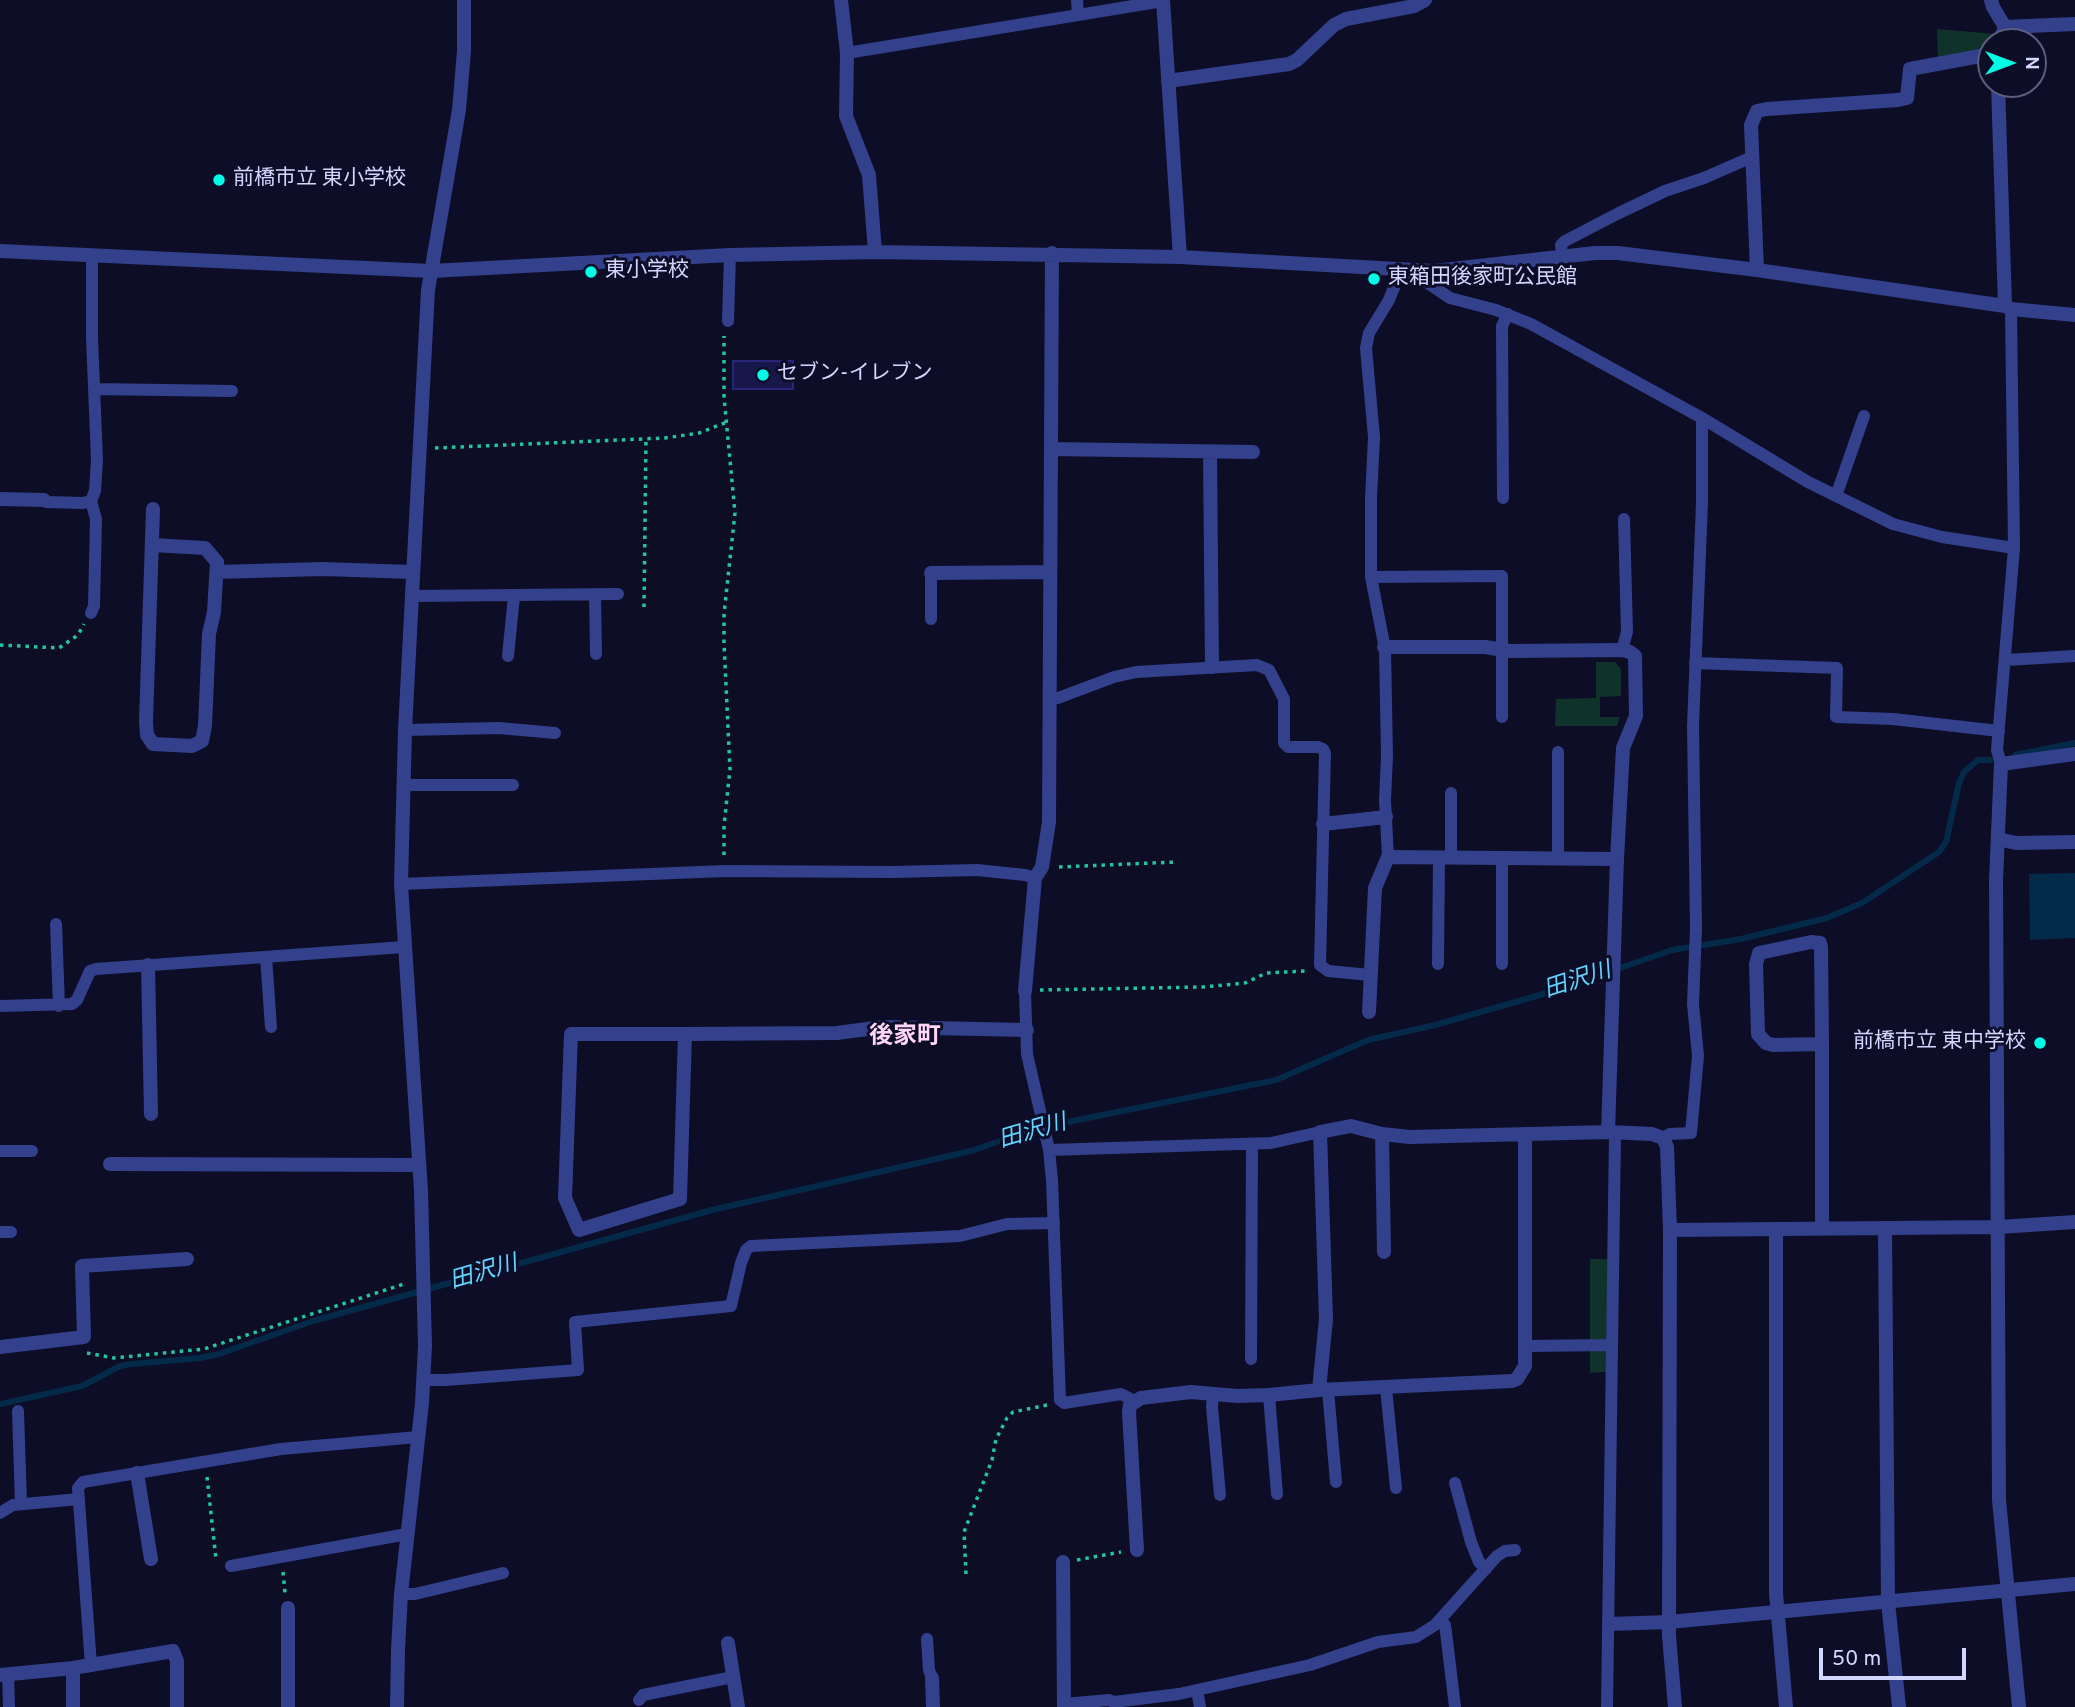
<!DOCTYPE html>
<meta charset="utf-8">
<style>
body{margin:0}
#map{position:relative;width:2075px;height:1707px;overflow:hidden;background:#0d0d28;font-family:Overpass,sans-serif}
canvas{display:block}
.north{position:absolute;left:1977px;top:28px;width:70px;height:70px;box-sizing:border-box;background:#0d0d28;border:2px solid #5c5e7e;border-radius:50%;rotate:90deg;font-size:19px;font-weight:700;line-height:28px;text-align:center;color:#d3d7ff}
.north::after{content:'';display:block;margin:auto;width:24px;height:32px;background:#00fee7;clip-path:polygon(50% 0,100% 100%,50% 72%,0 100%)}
.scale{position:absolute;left:1819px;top:1648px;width:147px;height:32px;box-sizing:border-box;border:4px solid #d3d7ff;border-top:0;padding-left:9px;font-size:21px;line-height:24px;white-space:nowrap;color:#d3d7ff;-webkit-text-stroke:5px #0d0d28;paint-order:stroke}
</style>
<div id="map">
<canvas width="2075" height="1707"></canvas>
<div class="north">N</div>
<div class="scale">50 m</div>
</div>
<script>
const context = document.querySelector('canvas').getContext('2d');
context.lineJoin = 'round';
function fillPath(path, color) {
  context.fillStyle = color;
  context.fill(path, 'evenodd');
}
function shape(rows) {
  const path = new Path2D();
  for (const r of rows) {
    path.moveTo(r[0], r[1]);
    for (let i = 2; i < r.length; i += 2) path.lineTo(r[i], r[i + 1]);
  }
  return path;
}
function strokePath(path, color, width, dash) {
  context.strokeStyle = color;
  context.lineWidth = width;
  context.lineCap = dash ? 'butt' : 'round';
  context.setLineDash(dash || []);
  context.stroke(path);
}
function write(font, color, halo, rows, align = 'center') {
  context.font = font + ' Overpass,"Noto Sans JP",sans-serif';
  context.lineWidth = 6;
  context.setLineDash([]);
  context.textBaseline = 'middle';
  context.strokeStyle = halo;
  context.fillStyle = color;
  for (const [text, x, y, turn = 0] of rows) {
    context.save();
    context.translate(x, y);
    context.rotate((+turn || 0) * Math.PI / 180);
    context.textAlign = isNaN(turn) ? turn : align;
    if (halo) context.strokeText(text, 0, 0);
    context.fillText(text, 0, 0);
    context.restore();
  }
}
const green = shape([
 [1937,29,1996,34,1994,42,1991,42,1991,49,1938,58],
 [1596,662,1615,662,1621,669,1621,696,1600,697,1600,717,1620,717,1617,726,1555,726,1556,699,1596,698],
 [1590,1259,1608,1259,1606,1372,1590,1373]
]);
const water = shape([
 [2075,873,2075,938,2030,940,2029,874]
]);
const stream = shape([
 [2015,755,2075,743],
 [0,1404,82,1386,120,1366,132,1364,200,1358,219,1354,313,1321,712,1210,971,1151,1038,1128,1276,1080,1368,1040,1435,1025,1554,991,1672,950,1741,939,1827,918,1862,903,1939,852,1946,842,1959,783,1964,772,1978,760,1990,760]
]);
const building = shape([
 [733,361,793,361,793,389,733,389,733,361]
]);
const path = shape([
 [435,448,665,438,699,433,727,422],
 [644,607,646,439],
 [0,645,59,648,78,635,84,624],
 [724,855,724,826,730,769,724,643,724,614,735,513,724,397,724,336],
 [1059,867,1176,862],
 [1040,990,1203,987,1245,983,1266,973,1306,971],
 [87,1353,114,1358,204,1349,407,1283],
 [207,1477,216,1559],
 [1077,1560,1121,1552],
 [283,1572,285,1593],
 [966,1574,964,1532,992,1460,996,1439,1007,1418,1013,1412,1047,1405]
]);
const service = shape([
 [1077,0,1078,14],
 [847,53,1163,1],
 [1562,256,1561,245,1565,241,1617,214,1665,191,1704,178,1752,157],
 [1422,271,1422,279,1450,298,1496,310,1531,324,1702,418,1808,482,1893,524,1942,537,2014,548],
 [728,321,730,255],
 [95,389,232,391],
 [1836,496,1864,416],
 [1503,498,1502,326,1508,314],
 [44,500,46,502,83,503,91,501,95,491,97,460,92,338,92,255],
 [1371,577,1502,576,1502,717],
 [595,594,596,654],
 [411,596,618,594],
 [91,613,94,606,96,519,91,501],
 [931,619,931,573],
 [1622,650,1627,632,1624,519],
 [508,656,514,596],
 [2006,660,2075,656],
 [1695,663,1837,668,1836,717,1893,719,1999,731],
 [1049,698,1058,698,1114,677,1136,672,1257,665,1269,670,1284,699,1284,743,1288,747,1318,747,1323,749,1325,753,1320,965,1328,971,1370,975],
 [405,730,499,728,555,733],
 [2001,764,1997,750,2014,548,2011,309],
 [403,785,513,785],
 [1451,793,1451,858],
 [1388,857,1385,800,1387,756,1385,649,1371,577,1371,499,1374,437,1366,348,1369,333,1389,300,1401,270],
 [1502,858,1502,964],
 [1558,858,1558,752],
 [401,884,725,871,893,872,977,870,1025,875,1035,878],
 [56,924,59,1006],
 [266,957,271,1027],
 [1438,964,1439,857],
 [1025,991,1027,1054,1049,1150,1052,1180,1060,1400,1064,1403,1121,1394,1135,1401],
 [0,1006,72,1004,77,1000,90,971,96,969,404,947],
 [1663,1138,1670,1134,1691,1133,1698,1056,1693,1004,1696,928,1693,726,1702,503,1702,418],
 [1049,1150,1271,1143,1320,1132],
 [0,1151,32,1151],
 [0,1232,11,1232],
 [1525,1346,1611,1345],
 [1251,1359,1252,1144],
 [424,1380,446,1380,578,1370,575,1322,731,1306,741,1263,746,1250,751,1246,960,1236,1007,1224,1054,1223],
 [1386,1388,1396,1488],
 [1328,1390,1336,1482],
 [1213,1394,1212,1407,1220,1495],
 [1269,1395,1277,1494],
 [18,1411,21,1504],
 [1455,1483,1471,1542,1479,1562,1486,1569],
 [0,1513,13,1505,79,1499],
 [231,1566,407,1534],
 [401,1594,415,1594,503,1573],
 [1440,1620,1445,1625,1446,1632,1455,1707],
 [927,1639,929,1670,932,1678],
 [91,1665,78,1488,83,1482,281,1449,418,1437],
 [8,1674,9,1707],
 [1197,1690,1200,1707],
 [639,1700,643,1695,733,1677],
 [1064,1704,1109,1700,1114,1702,1179,1694,1310,1665,1378,1642,1416,1637,1435,1625,1497,1556,1505,1551,1515,1550],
 [1607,1707,1615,1133]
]);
const minor = shape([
 [841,0,847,53,846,116,869,175,875,252],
 [1163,0,1180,257],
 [1991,0,1993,7,2005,27,1999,42],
 [2005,27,2075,24],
 [1168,81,1289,64,1297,60,1334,25,1346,19,1414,6,1425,0],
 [1998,84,2005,306],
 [0,251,431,271,730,255,875,252,1180,257,1434,271,1595,253,1618,253,1757,270,2005,306,2011,309,2075,315],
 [1757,270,1751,125,1757,111,1767,109,1898,100,1907,98,1910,69,1991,54],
 [1051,449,1253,452],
 [1210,452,1212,667],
 [0,499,44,500],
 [152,545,205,548,217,562,214,612,209,634,205,726,202,741,192,746,153,744,147,735,146,722,153,509],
 [217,572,323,569,412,572],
 [931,573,1050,572],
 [1384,647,1485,647,1510,651,1622,650,1630,652,1635,656,1636,716,1623,748,1617,859,1608,1132],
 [1323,824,1386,817],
 [148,965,151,1114],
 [1025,991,1035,878,1042,867,1049,822,1052,253],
 [1369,1012,1375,888,1388,857,1617,859],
 [685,1034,680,1199,579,1230,565,1198,571,1034,685,1034,837,1033,882,1027,1027,1030],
 [1822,1044,1773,1045,1766,1043,1758,1034,1756,964,1759,953,1811,942,1820,943,1821,947,1822,1044,1822,1229],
 [1382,1134,1384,1252],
 [110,1164,419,1165],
 [1885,1229,1888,1602,1899,1707],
 [1670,1230,1999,1227,2075,1222],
 [1776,1230,1776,1593,1786,1707],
 [0,1347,84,1337,82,1266,187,1259],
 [1319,1390,1326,1319,1320,1132,1351,1126,1382,1134,1410,1137,1608,1132,1652,1134,1663,1138,1667,1147,1670,1230,1669,1636,1675,1707],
 [137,1473,151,1559],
 [1137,1550,1129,1412,1130,1405,1141,1398,1191,1392,1237,1396,1269,1395,1319,1390,1512,1381,1517,1379,1525,1366,1525,1134],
 [1063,1562,1064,1707],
 [1609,1624,1669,1622,2075,1584],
 [728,1643,738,1707],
 [73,1668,73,1707],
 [0,1675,73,1668,173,1651,177,1661,177,1707],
 [932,1678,933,1707],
 [288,1707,288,1608],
 [397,1707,398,1650,401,1594,422,1403,425,1346,421,1191,401,884,405,730,428,290,459,110,464,51,464,0],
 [2019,1707,1999,1500,1996,880,2001,764,2075,754]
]);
const tertiary = shape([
 [1998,839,2016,843,2075,842]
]);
const markers = [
 [219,180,7,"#00fee7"],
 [591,272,7,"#00fee7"],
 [1374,279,7,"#00fee7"],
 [763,375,7,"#00fee7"],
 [2040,1043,7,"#00fee7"]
];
const poiNames = [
 ["前橋市立 東小学校",233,180],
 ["東小学校",605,272],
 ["東箱田後家町公民館",1388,279],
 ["セブン-イレブン",777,375],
 ["前橋市立 東中学校",2026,1043,"right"]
];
const waterNames = [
 ["田沢川",1578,982,-18],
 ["田沢川",1033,1133,-16],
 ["田沢川",484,1274,-16]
];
const quarterNames = [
 ["後家町",905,1038]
];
fillPath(green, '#0f322a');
fillPath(water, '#042a49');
strokePath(stream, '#042a49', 6);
fillPath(building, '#17174b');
strokePath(building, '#272679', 2);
strokePath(path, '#22c59c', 3.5, [3.5, 5]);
strokePath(service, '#33408c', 12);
strokePath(minor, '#33408c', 14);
strokePath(tertiary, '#33408c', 14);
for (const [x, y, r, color] of markers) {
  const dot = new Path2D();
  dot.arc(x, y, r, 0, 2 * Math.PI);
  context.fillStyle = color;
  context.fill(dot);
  strokePath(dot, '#0d0d28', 2.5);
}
write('21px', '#d3d7ff', '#0d0d28', poiNames, 'left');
write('italic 23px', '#61d4ff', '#0d0d28', waterNames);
write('bold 24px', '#ffd5f8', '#0d0d28', quarterNames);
</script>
